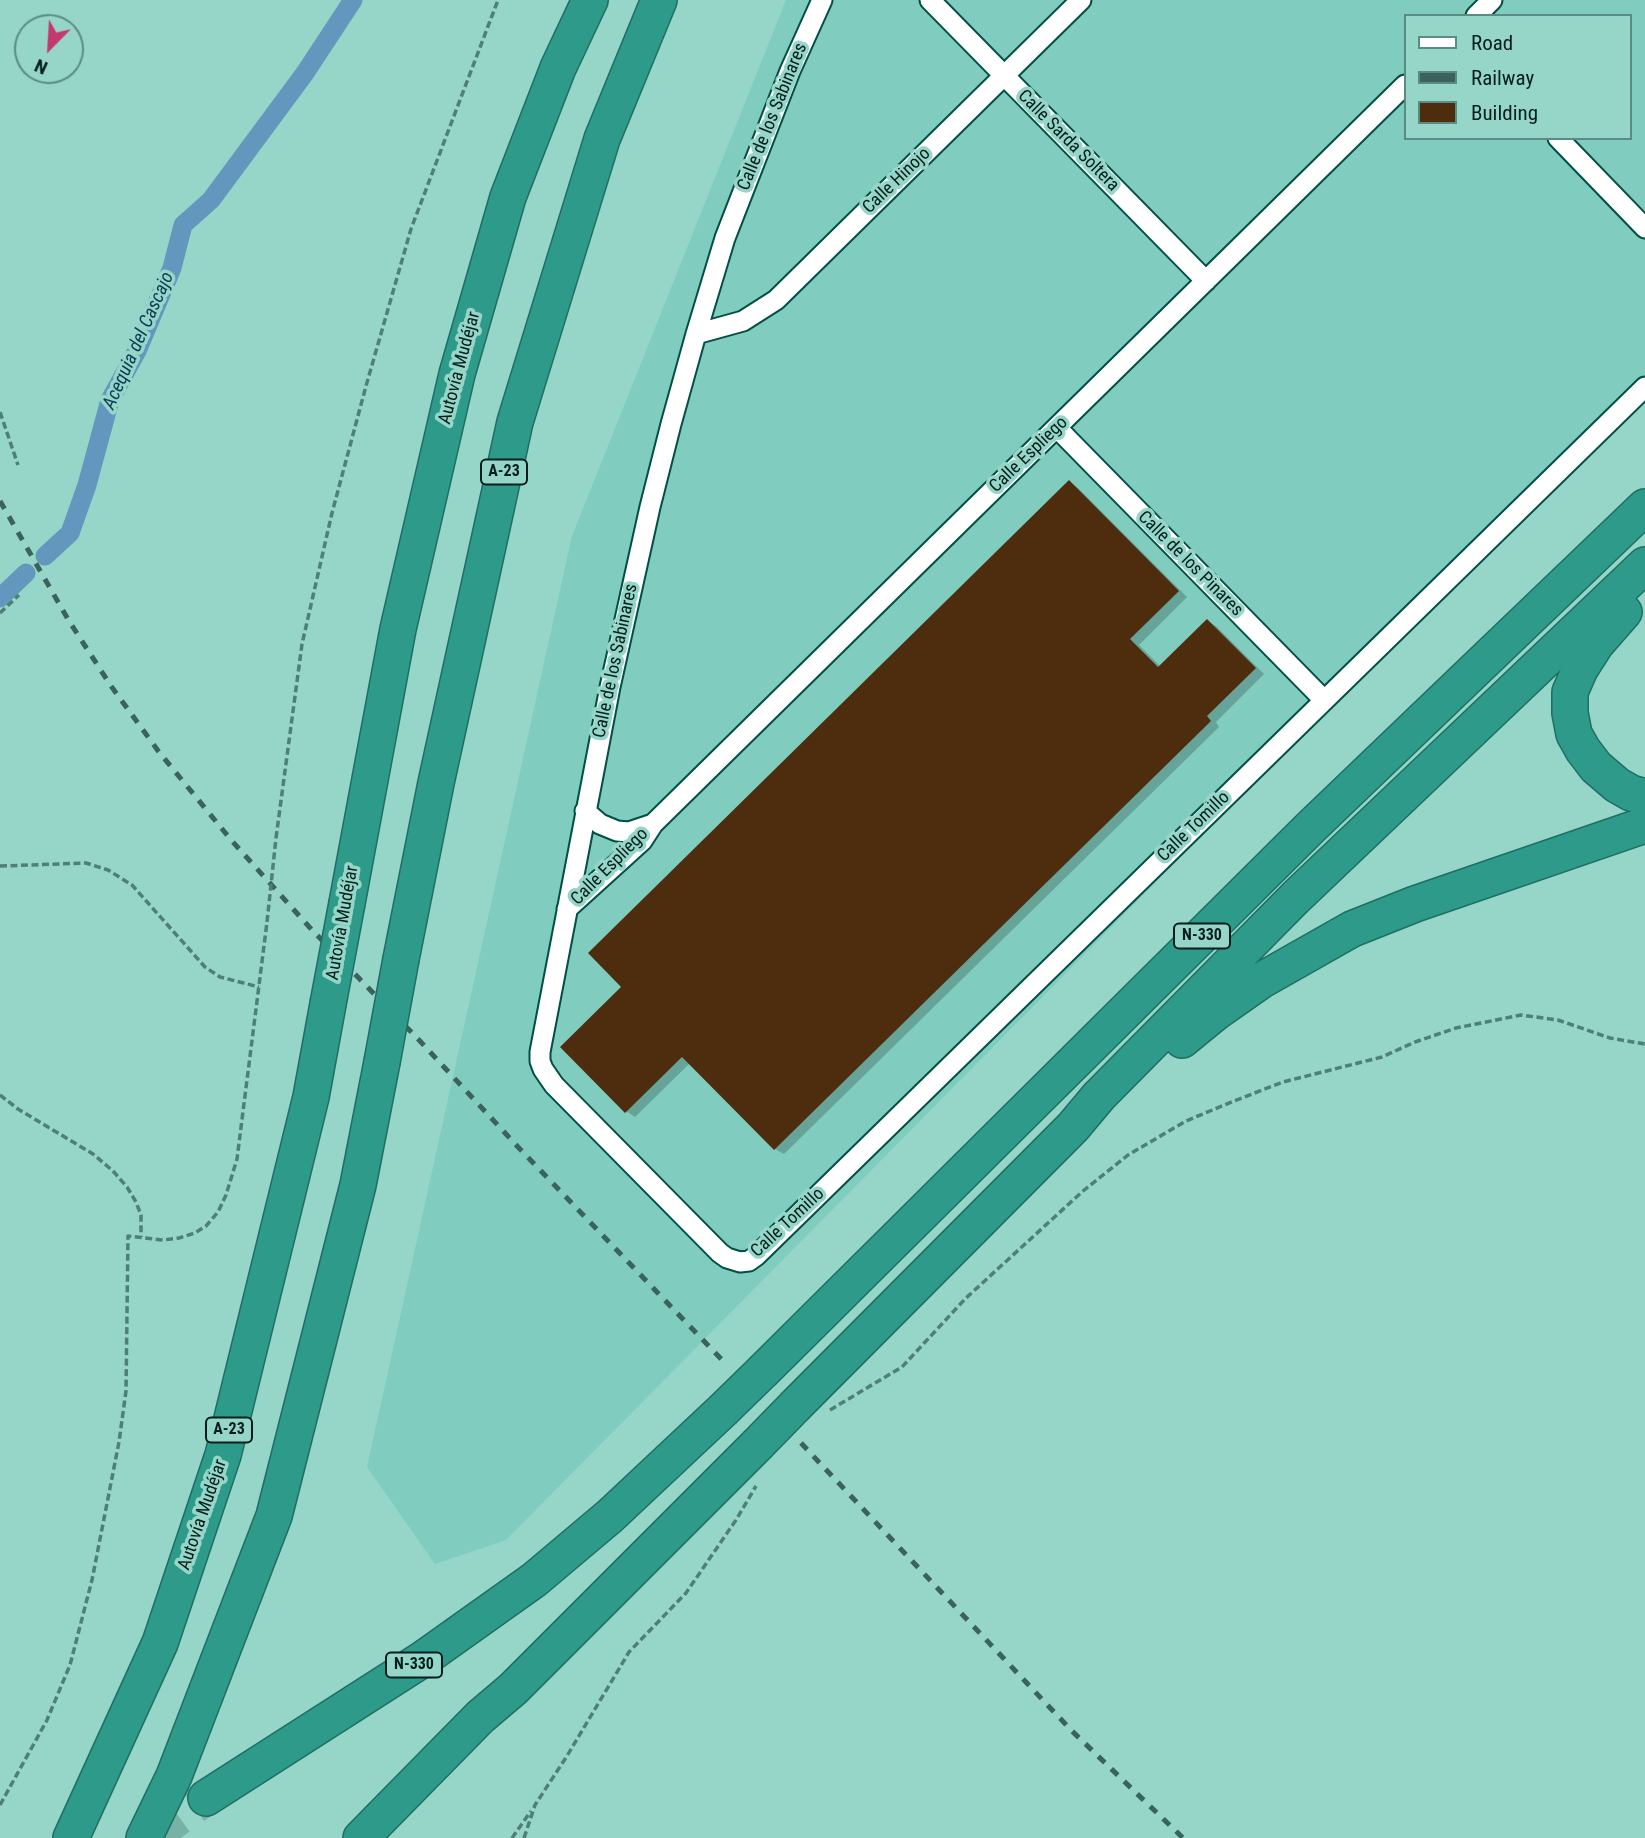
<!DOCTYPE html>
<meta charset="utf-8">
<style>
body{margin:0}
#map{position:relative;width:1645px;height:1838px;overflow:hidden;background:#95d6c9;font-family:"Roboto Condensed",sans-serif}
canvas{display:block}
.legend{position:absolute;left:1404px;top:14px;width:228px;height:126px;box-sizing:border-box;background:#95d6c9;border:2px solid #5b8c83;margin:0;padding:9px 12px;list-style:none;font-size:21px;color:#031e1a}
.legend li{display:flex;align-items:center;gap:14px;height:35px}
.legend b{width:35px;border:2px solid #5b8c83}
.north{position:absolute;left:14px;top:14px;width:70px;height:70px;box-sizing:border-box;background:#95d6c9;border:2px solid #5b8c83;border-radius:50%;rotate:204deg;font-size:19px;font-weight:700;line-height:28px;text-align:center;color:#031e1a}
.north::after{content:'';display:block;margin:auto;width:24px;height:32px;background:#c3386e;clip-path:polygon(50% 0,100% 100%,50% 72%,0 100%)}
</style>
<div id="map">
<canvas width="1645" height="1838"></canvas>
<ul class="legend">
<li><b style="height:9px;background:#fff"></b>Road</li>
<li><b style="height:9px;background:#3a635c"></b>Railway</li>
<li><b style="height:19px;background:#4d2d0e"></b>Building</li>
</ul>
<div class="north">N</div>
</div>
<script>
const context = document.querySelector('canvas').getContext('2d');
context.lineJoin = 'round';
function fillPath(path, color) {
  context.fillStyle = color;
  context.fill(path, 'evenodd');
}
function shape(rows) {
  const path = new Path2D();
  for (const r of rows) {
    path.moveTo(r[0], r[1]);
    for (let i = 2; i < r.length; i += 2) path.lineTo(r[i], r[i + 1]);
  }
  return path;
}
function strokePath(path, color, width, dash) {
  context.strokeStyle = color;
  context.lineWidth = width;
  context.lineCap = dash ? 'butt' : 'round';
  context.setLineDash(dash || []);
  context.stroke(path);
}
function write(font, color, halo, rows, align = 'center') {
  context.font = font + ' "Roboto Condensed",sans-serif';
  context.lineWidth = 7;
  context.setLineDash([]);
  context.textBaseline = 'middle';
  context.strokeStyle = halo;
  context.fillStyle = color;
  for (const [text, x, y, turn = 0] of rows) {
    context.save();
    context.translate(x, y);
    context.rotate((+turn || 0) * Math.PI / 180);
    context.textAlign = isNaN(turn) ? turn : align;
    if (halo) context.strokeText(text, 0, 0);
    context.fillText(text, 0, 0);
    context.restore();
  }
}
const built = shape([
 [786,0,1645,0,1645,387,506,1540,435,1564,367,1467,572,536],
 [1405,16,1629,16,1629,138,1405,138]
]);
const shadow = shape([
 [1069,482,1078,488,1187,597,1139,645,1161,667,1207,621,1217,627,1264,674,1216,722,1219,727,784,1154,775,1149,690,1063,635,1117,626,1111,624,987]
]);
const canal = shape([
 [45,556,70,533,87,485,110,400,137,351,172,268,183,225,211,200,305,73,353,0],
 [0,598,26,573]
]);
const building = shape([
 [1069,480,1179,591,1130,639,1158,667,1207,619,1256,668,1207,716,1211,721,774,1150,682,1057,625,1113,560,1047,621,987,588,953]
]);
const highwayTunnel = shape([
 [151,1838,206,1798]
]);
const path = shape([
 [0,412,18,465],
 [0,613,19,595],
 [276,838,302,644,332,513,366,386,411,229,498,0],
 [0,866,86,863,108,870,132,885,205,967,220,977,259,987],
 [0,1095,18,1109,93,1154,113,1171,127,1187,136,1202,141,1215,141,1237],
 [830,1410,902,1367,966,1298,1083,1191,1128,1155,1186,1121,1234,1101,1283,1082,1382,1057,1415,1042,1456,1028,1521,1015,1558,1020,1610,1038,1645,1044],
 [0,1805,47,1720,70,1665,92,1580,119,1442,126,1391,128,1236,163,1240,179,1238,195,1233,206,1226,218,1212,226,1195,237,1159,267,922],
 [512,1838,531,1811],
 [524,1838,535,1805,567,1756,629,1652,686,1593,736,1520,756,1486]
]);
const street = shape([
 [822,0,790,71,725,238,696,334,671,424,650,507,610,687,540,1052,540,1061,543,1069,554,1085,720,1253,727,1258,740,1262,749,1261,756,1256,1645,387],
 [930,0,1206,281],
 [1476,16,1492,0],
 [1558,138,1645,228],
 [696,334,743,321,776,300,1081,0],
 [1057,428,1324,700],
 [585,811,600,824,617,831,629,832,653,824],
 [567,909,642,841,653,824,1405,85]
]);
const highway = shape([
 [1624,612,1596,644,1580,669,1570,692,1570,713,1574,734,1583,750,1596,767,1617,785,1631,793,1645,797],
 [347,903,398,629,457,374,508,197,558,68,590,0],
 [401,959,436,783,515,422,602,139,659,0],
 [1182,1040,1215,1013,1262,980,1352,929,1415,904,1645,825],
 [764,1370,1311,827,1645,507],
 [796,1405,1073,1127,1099,1096,1296,897,1645,565],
 [206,1798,423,1659,534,1580,610,1516,723,1410],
 [71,1838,160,1643,223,1455,311,1097,328,1004],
 [144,1838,174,1776,274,1516,358,1185,382,1062],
 [361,1838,480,1717,513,1689,757,1445]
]);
const rail = shape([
 [0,501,69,621,111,686,159,752,232,841,312,930,419,1040,518,1147,727,1365],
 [801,1443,1071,1730,1183,1838]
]);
const pathBridge = shape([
 [267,922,276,838]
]);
const highwayBridge = shape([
 [328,1004,347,903],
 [382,1062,401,959],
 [723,1410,764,1370],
 [757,1445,796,1405]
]);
const shields = [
 [504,472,46],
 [1202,936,56],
 [229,1430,46],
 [414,1665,56]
];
const shieldNames = [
 ["A-23",504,472],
 ["N-330",1202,936],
 ["A-23",229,1430],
 ["N-330",414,1665]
];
const streetNames = [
 ["Calle de los Sabinares",773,117,-68],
 ["Calle Sarda Soltera",1068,141,45],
 ["Calle Hinojo",897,181,-44],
 ["Autovía Mudéjar",460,368,-75],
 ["Calle Espliego",1029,455,-44],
 ["Calle de los Pinares",1190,564,45],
 ["Calle de los Sabinares",616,661,-78],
 ["Calle Tomillo",1194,827,-44],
 ["Calle Espliego",610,867,-45],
 ["Autovía Mudéjar",343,923,-80],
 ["Calle Tomillo",788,1223,-43],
 ["Autovía Mudéjar",203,1515,-71]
];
const waterNames = [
 ["Acequia del Cascajo",139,341,-66]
];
fillPath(built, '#80ccbe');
fillPath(shadow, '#0003');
strokePath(canal, '#6397bd', 19);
fillPath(building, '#4d2d0e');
strokePath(highwayTunnel, '#78b1a6', 35, [35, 18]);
strokePath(street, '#014f45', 23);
strokePath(highway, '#1e6f63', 38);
strokePath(path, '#507f76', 3.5, [7, 3.5]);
strokePath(street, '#fff', 19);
strokePath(highway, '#2d9a8a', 35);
strokePath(rail, '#3a635c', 5, [9, 9]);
strokePath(highwayBridge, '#1e6f63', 38, []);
strokePath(pathBridge, '#507f76', 3.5, [7, 3.5]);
strokePath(highwayBridge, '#2d9a8a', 35);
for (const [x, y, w] of shields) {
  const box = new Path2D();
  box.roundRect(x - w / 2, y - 12.5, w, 25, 5);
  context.fillStyle = '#95d6c9';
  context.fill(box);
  strokePath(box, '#031e1a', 2);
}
write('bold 16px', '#031e1a', null, shieldNames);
write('18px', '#031e1a', '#95d6c9', streetNames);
write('italic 19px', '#0f3a55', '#95d6c9', waterNames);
</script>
